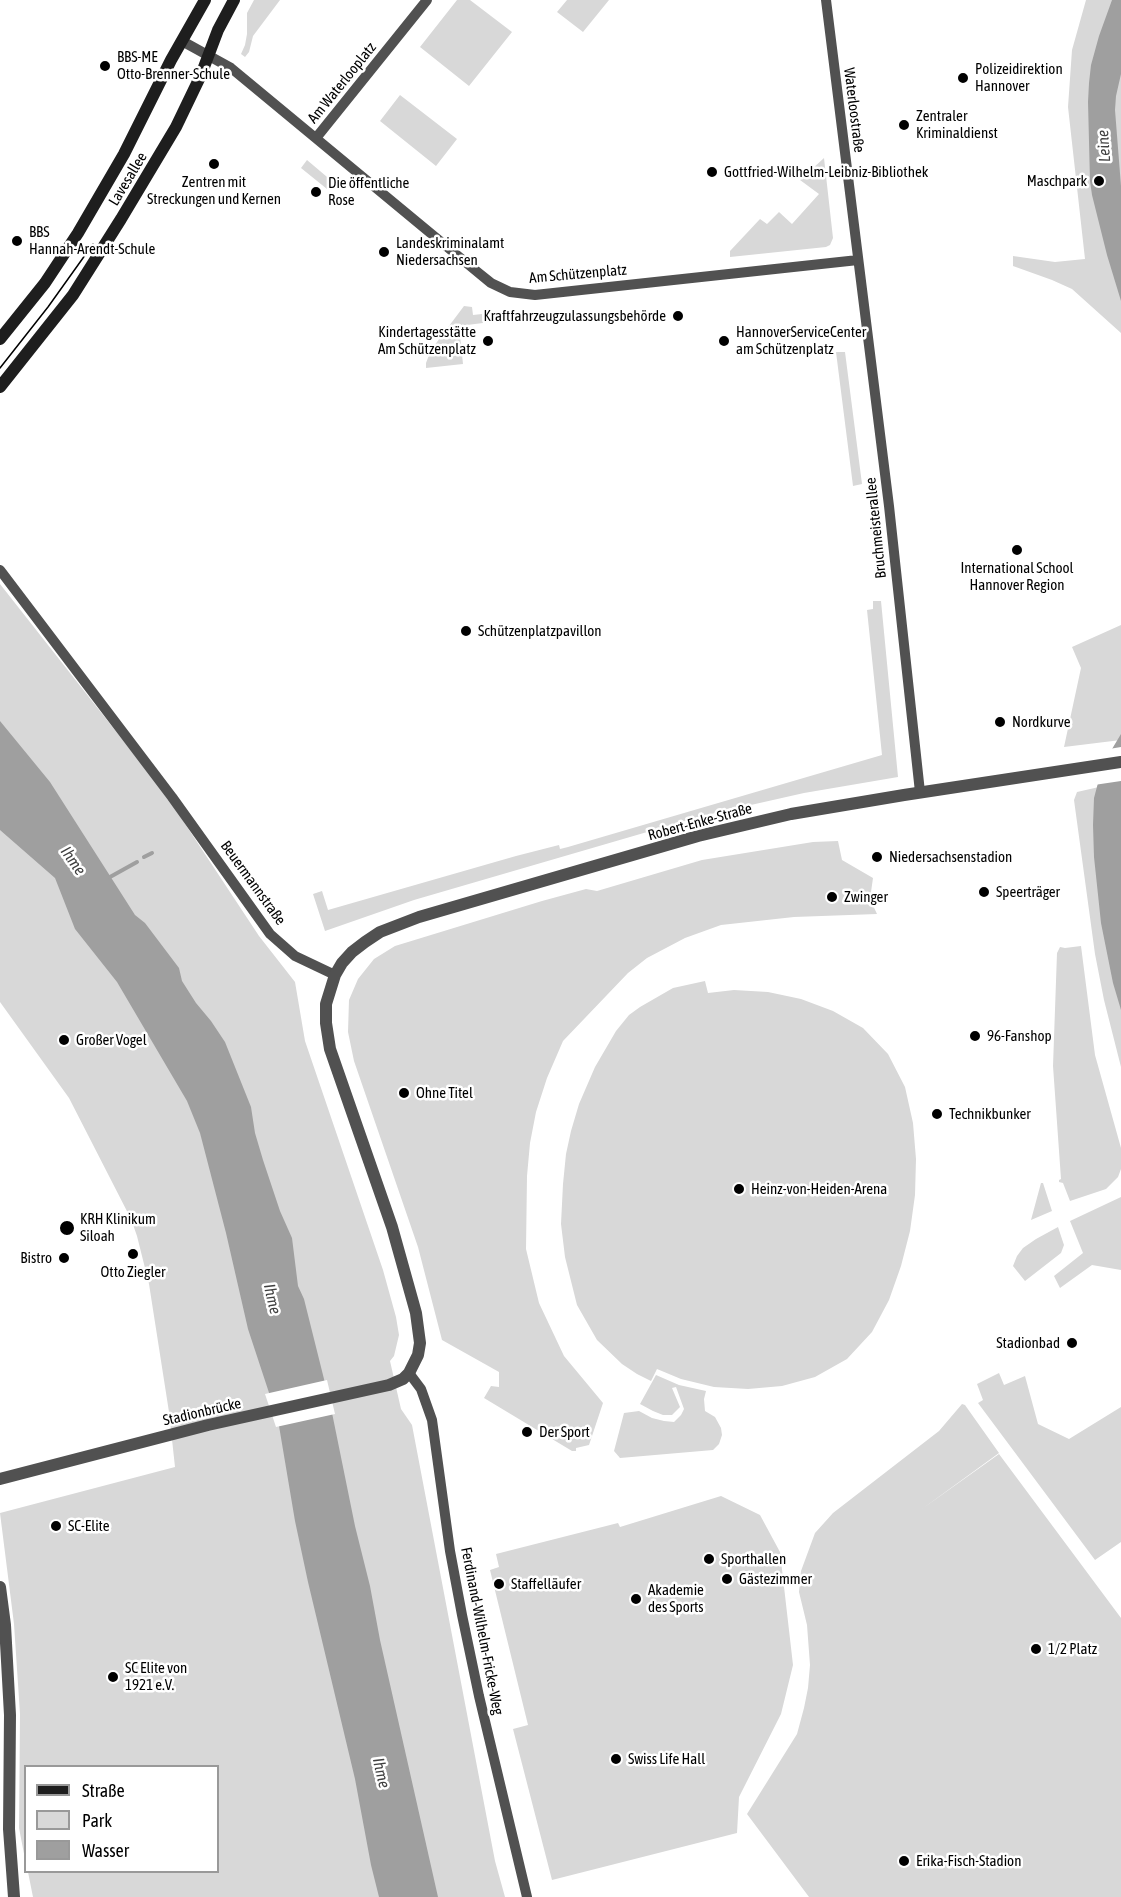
<!DOCTYPE html>
<meta charset="utf-8">
<style>
body{margin:0}
#map{position:relative;width:1121px;height:1897px;overflow:hidden;background:#fff;font-family:"Asap Condensed",sans-serif}
canvas{display:block}
.legend{position:absolute;left:24px;top:1765px;width:195px;height:108px;box-sizing:border-box;background:#fff;border:2px solid #999;margin:0;padding:8px 10px;list-style:none;font-size:18px;color:#000}
.legend li{display:flex;align-items:center;gap:12px;height:30px}
.legend b{width:30px;border:2px solid #999}
</style>
<div id="map">
<canvas width="1121" height="1897"></canvas>
<ul class="legend">
<li><b style="height:8px;background:#1e1e1e"></b>Straße</li>
<li><b style="height:16px;background:#d8d8d8"></b>Park</li>
<li><b style="height:16px;background:#9f9f9f"></b>Wasser</li>
</ul>
</div>
<script>
const context = document.querySelector('canvas').getContext('2d');
context.lineJoin = 'round';
function fillPath(path, color) {
  context.fillStyle = color;
  context.fill(path, 'evenodd');
}
function shape(rows) {
  const path = new Path2D();
  for (const r of rows) {
    path.moveTo(r[0], r[1]);
    for (let i = 2; i < r.length; i += 2) path.lineTo(r[i], r[i + 1]);
  }
  return path;
}
function strokePath(path, color, width, dash) {
  context.strokeStyle = color;
  context.lineWidth = width;
  context.lineCap = dash ? 'butt' : 'round';
  context.setLineDash(dash || []);
  context.stroke(path);
}
function write(font, color, halo, rows, align = 'center') {
  context.font = font + ' "Asap Condensed",sans-serif';
  context.lineWidth = 5;
  context.setLineDash([]);
  context.textBaseline = 'middle';
  context.strokeStyle = halo;
  context.fillStyle = color;
  for (const [text, x, y, turn = 0] of rows) {
    context.save();
    context.translate(x, y);
    context.rotate((+turn || 0) * Math.PI / 180);
    context.textAlign = isNaN(turn) ? turn : align;
    if (halo) context.strokeText(text, 0, 0);
    context.fillText(text, 0, 0);
    context.restore();
  }
}
const green = shape([
 [254,0,280,0,253,36,249,52,245,57,241,54,245,45,247,34,247,13],
 [457,0,470,0,512,32,469,86,420,47],
 [567,0,609,0,583,32,557,12],
 [1086,0,1121,0,1121,333,1072,289,1052,280,1013,266,1013,256,1055,262,1085,259,1068,107,1072,50],
 [400,95,457,139,436,166,380,121],
 [824,158,833,238,830,245,826,247,730,257,730,251,760,219,767,224,779,212,792,224,819,194,800,180],
 [307,160,333,182,327,189,301,168],
 [464,306,472,307,473,315,482,314,483,323,459,326,463,364,426,368,426,363,431,350],
 [836,352,845,352,862,484,853,486],
 [0,584,166,795,259,936,295,982,305,1041,383,1270,396,1317,399,1335,394,1356,390,1361,401,1409,412,1425,495,1861,505,1897,33,1897,28,1872,218,1872,218,1766,26,1766,25,1859,19,1828,20,1714,14,1624,0,1513,175,1467,169,1412,149,1284,137,1236,131,1219,69,1098,0,1002],
 [873,601,881,601,898,777,804,793,702,816,414,900,325,931,313,894,322,891,328,910,516,856,559,845,560,849,568,847,882,755,867,610,873,609],
 [1121,625,1121,740,1064,747,1081,668,1072,647],
 [1121,782,1121,1067,1104,1000,1095,954,1074,800,1077,792],
 [838,841,842,860,873,878,870,899,877,914,794,917,721,925,685,938,647,958,628,973,563,1041,547,1078,536,1112,530,1143,527,1176,526,1249,539,1303,564,1356,603,1403,589,1445,576,1448,576,1451,572,1451,484,1398,491,1386,499,1387,499,1372,442,1340,418,1247,354,1061,348,1032,349,1000,358,979,374,959,395,946,542,901,586,889,597,891,702,860,813,842],
 [1081,946,1095,1055,1121,1148,1121,1169,1118,1177,1106,1189,1070,1201,1063,1183,1059,1182,1059,1180,1061,1179,1053,1066,1057,953,1060,947,1065,948],
 [705,981,708,993,734,990,768,992,801,999,833,1011,863,1028,888,1054,905,1087,913,1123,916,1159,915,1195,910,1231,901,1266,889,1300,872,1332,847,1359,815,1377,782,1386,748,1389,714,1387,681,1379,657,1369,651,1381,637,1374,622,1364,597,1340,577,1305,565,1257,561,1224,563,1184,566,1154,571,1131,579,1104,595,1067,616,1031,629,1015,640,1007,673,988],
 [1041,1183,1043,1183,1052,1211,1031,1220],
 [1121,1197,1121,1270,1092,1265,1060,1288,1054,1276,1083,1253,1070,1221],
 [1058,1227,1064,1245,1061,1253,1025,1281,1013,1266,1017,1256,1023,1248,1036,1239],
 [999,1373,1004,1385,1025,1376,1038,1424,1069,1439,1121,1407,1121,1542,1095,1560,978,1403,983,1400,977,1384],
 [656,1375,679,1385,706,1391,704,1399,705,1411,715,1417,721,1428,722,1435,719,1444,713,1450,620,1458,614,1451,624,1413,639,1411,652,1418,664,1421,674,1422,681,1415,684,1409,676,1387,672,1388,680,1407,672,1415,663,1415,653,1411,640,1404],
 [962,1404,965,1405,999,1453,922,1509,999,1454,1121,1618,1121,1897,809,1897,747,1814,797,1734,804,1708,808,1688,810,1665,807,1625,799,1592,801,1571,815,1533,833,1513,939,1431],
 [721,1496,760,1515,780,1552,793,1665,781,1714,739,1797,737,1833,552,1880,513,1729,528,1725,490,1570,499,1567,496,1554,618,1523,620,1527]
]);
const water = shape([
 [1112,0,1121,0,1121,74,1116,96,1115,110,1121,186,1121,301,1107,255,1092,195,1090,181,1088,102,1089,83,1091,65,1099,36],
 [0,721,50,782,135,915,145,923,179,968,182,981,196,1003,211,1021,225,1042,251,1107,255,1133,263,1160,280,1211,292,1238,298,1286,304,1299,330,1403,355,1526,370,1586,380,1640,438,1897,379,1897,371,1865,355,1779,308,1582,295,1521,278,1420,248,1329,226,1233,200,1133,187,1101,117,982,75,929,55,878,0,830],
 [1121,734,1121,1010,1113,983,1101,923,1094,857,1093,825,1094,798,1103,764]
]);
const pier = shape([
 [1121,747,1121,781,1094,785,1101,762,1109,749],
 [327,1380,335,1414,276,1427,265,1394]
]);
const stream = shape([
 [144,857,152,853],
 [110,877,137,862]
]);
const minor = shape([
 [826,0,889,506,920,792],
 [182,41,231,68,475,270,491,283,510,292,535,295,858,260],
 [316,138,427,0],
 [0,570,172,797,270,934,295,956,335,975],
 [409,1373,421,1389,432,1420,450,1551,462,1615,479,1696,527,1897]
]);
const tertiary = shape([
 [0,1479,208,1425,389,1385,403,1379,409,1373,418,1355,420,1343,416,1313,392,1227,330,1049,326,1023,326,1004,335,975,342,963,352,952,365,942,380,932,419,917,698,836,791,814,904,795,1121,762],
 [0,1587,5,1625,10,1715,9,1829,14,1897]
]);
const secondary = shape([
 [0,339,45,283,78,233,124,154,171,60,205,0],
 [0,387,73,295,121,219,176,127,201,75,218,30,234,0]
]);
const tram = shape([
 [0,368,48,307,93,244]
]);
const markers = [
 [105,66,6,"#000"],
 [963,78,6,"#000"],
 [904,125,6,"#000"],
 [214,164,6,"#000"],
 [712,172,6,"#000"],
 [1099,181,6,"#000"],
 [316,192,6,"#000"],
 [17,241,6,"#000"],
 [384,252,6,"#000"],
 [678,316,6,"#000"],
 [488,341,6,"#000"],
 [724,341,6,"#000"],
 [1017,550,6,"#000"],
 [466,631,6,"#000"],
 [1000,722,6,"#000"],
 [877,857,6,"#000"],
 [984,892,6,"#000"],
 [832,897,6,"#000"],
 [975,1036,6,"#000"],
 [64,1040,6,"#000"],
 [404,1093,6,"#000"],
 [937,1114,6,"#000"],
 [739,1189,6,"#000"],
 [67,1228,8,"#000"],
 [133,1254,6,"#000"],
 [64,1258,6,"#000"],
 [1072,1343,6,"#000"],
 [527,1432,6,"#000"],
 [56,1526,6,"#000"],
 [709,1559,6,"#000"],
 [727,1579,6,"#000"],
 [499,1584,6,"#000"],
 [636,1599,6,"#000"],
 [1036,1649,6,"#000"],
 [113,1677,6,"#000"],
 [616,1759,6,"#000"],
 [904,1861,6,"#000"]
];
const poiNames = [
 ["BBS-ME",117,57],
 ["Otto-Brenner-Schule",117,74],
 ["Polizeidirektion",975,69],
 ["Hannover",975,86],
 ["Zentraler",916,116],
 ["Kriminaldienst",916,133],
 ["Gottfried-Wilhelm-Leibniz-Bibliothek",724,172],
 ["Maschpark",1087,181,"right"],
 ["Zentren mit",214,182,"center"],
 ["Streckungen und Kernen",214,199,"center"],
 ["Die öffentliche",328,183],
 ["Rose",328,200],
 ["BBS",29,232],
 ["Hannah-Arendt-Schule",29,249],
 ["Landeskriminalamt",396,243],
 ["Niedersachsen",396,260],
 ["Kraftfahrzeugzulassungsbehörde",666,316,"right"],
 ["Kindertagesstätte",476,332,"right"],
 ["Am Schützenplatz",476,349,"right"],
 ["HannoverServiceCenter",736,332],
 ["am Schützenplatz",736,349],
 ["International School",1017,568,"center"],
 ["Hannover Region",1017,585,"center"],
 ["Schützenplatzpavillon",478,631],
 ["Nordkurve",1012,722],
 ["Niedersachsenstadion",889,857],
 ["Speerträger",996,892],
 ["Zwinger",844,897],
 ["96-Fanshop",987,1036],
 ["Großer Vogel",76,1040],
 ["Ohne Titel",416,1093],
 ["Technikbunker",949,1114],
 ["Heinz-von-Heiden-Arena",751,1189],
 ["KRH Klinikum",80,1219],
 ["Siloah",80,1236],
 ["Bistro",52,1258,"right"],
 ["Otto Ziegler",133,1272,"center"],
 ["Stadionbad",1060,1343,"right"],
 ["Der Sport",539,1432],
 ["SC-Elite",68,1526],
 ["Sporthallen",721,1559],
 ["Gästezimmer",739,1579],
 ["Staffelläufer",511,1584],
 ["Akademie",648,1590],
 ["des Sports",648,1607],
 ["1/2 Platz",1048,1649],
 ["SC Elite von",125,1668],
 ["1921 e.V.",125,1685],
 ["Swiss Life Hall",628,1759],
 ["Erika-Fisch-Stadion",916,1861]
];
const streetNames = [
 ["Am Waterlooplatz",342,83,-51],
 ["Waterloostraße",854,110,83],
 ["Lavesallee",128,179,-59],
 ["Am Schützenplatz",578,274,-5],
 ["Bruchmeisterallee",876,528,-96],
 ["Robert-Enke-Straße",700,822,-15],
 ["Beuermannstraße",253,883,54],
 ["Stadionbrücke",202,1412,-13],
 ["Ferdinand-Wilhelm-Fricke-Weg",482,1631,79]
];
const waterNames = [
 ["Leine",1104,146,-94],
 ["Ihme",73,861,55],
 ["Ihme",272,1299,77],
 ["Ihme",381,1773,77]
];
fillPath(green, '#d8d8d8');
fillPath(water, '#9f9f9f');
fillPath(pier, '#fff');
strokePath(stream, '#9f9f9f', 4);
strokePath(minor, '#515151', 10);
strokePath(tertiary, '#515151', 12);
strokePath(secondary, '#1e1e1e', 12);
strokePath(tram, '#000', 1.5);
for (const [x, y, r, color] of markers) {
  const dot = new Path2D();
  dot.arc(x, y, r, 0, 2 * Math.PI);
  context.fillStyle = color;
  context.fill(dot);
  strokePath(dot, '#fff', 2);
}
write('15px', '#000', '#fff', poiNames, 'left');
write('15px', '#000', '#fff', streetNames);
write('italic 16px', '#404040', '#fff', waterNames);
</script>
